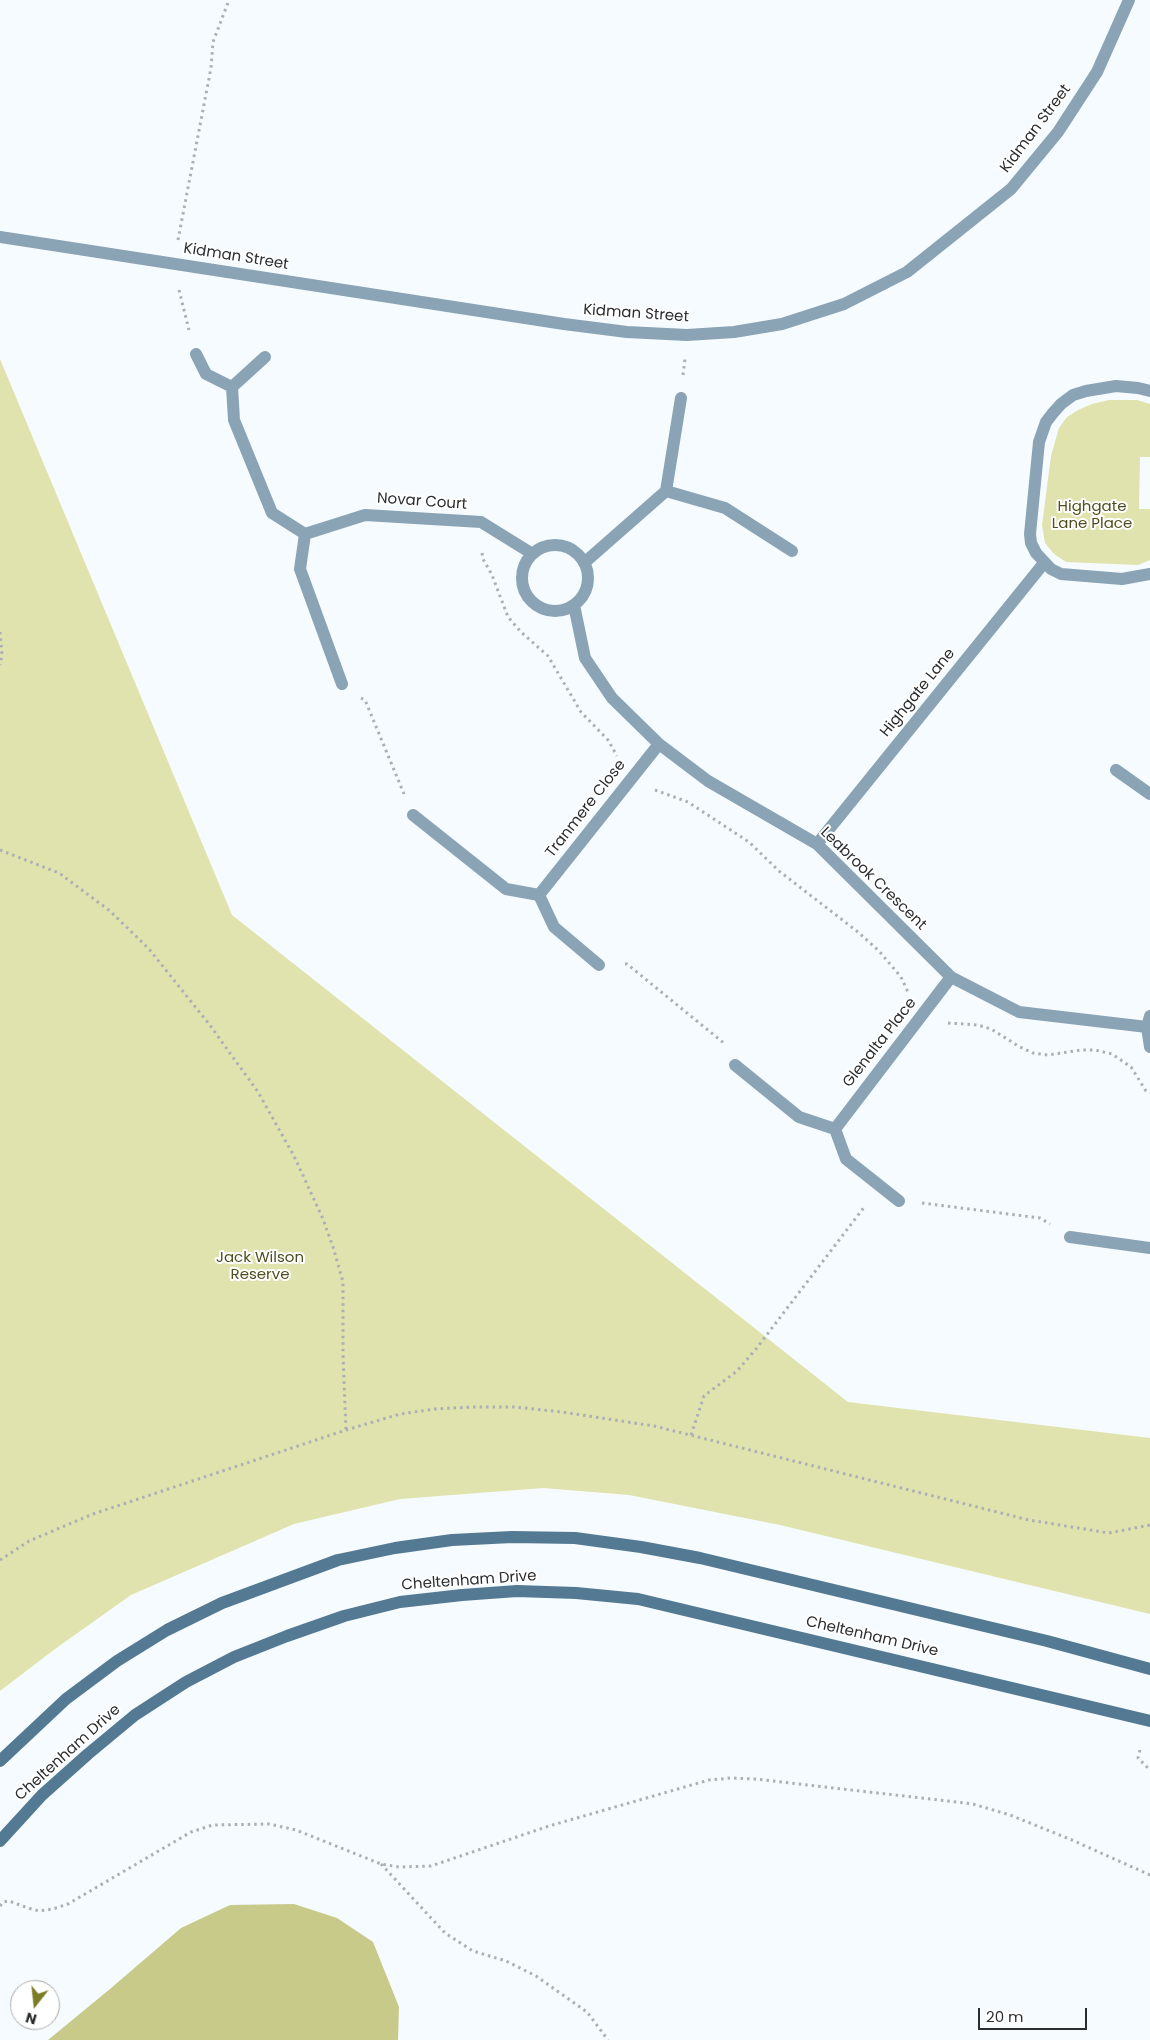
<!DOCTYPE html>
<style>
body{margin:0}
#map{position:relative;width:1150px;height:2040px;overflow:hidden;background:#f5fbfe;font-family:Poppins,sans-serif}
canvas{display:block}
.north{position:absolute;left:10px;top:1980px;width:50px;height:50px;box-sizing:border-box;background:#fff;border:1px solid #aaabac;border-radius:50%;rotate:196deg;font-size:14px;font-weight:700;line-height:20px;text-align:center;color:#2b2d2f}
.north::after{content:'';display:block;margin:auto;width:18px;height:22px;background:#7c7d26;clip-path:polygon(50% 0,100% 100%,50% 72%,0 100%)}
.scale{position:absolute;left:978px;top:2008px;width:109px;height:22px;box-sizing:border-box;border:2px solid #2b2d2f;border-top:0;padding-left:6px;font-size:15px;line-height:18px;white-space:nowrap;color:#2b2d2f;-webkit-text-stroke:4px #fff;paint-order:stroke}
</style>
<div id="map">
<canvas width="1150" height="2040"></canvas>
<div class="north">N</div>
<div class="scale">20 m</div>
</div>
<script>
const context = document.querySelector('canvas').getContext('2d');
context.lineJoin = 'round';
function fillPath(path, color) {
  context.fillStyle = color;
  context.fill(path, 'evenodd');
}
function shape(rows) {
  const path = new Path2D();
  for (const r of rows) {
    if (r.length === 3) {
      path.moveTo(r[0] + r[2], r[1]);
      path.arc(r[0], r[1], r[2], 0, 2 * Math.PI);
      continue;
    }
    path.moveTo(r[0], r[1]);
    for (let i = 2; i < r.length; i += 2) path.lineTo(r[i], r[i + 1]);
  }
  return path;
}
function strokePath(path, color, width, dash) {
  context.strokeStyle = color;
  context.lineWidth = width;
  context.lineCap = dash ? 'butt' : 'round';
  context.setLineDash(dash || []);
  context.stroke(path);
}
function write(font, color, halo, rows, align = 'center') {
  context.font = font + ' Poppins,sans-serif';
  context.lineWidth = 4;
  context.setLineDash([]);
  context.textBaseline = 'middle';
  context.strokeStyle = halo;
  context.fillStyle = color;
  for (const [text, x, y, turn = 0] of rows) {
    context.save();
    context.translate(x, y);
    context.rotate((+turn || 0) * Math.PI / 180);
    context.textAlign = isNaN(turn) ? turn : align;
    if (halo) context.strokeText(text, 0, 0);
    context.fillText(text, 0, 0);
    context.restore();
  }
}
const green = shape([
 [0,359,232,915,848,1402,1150,1438,1150,1614,780,1525,629,1495,543,1488,400,1499,294,1524,131,1595,55,1649,0,1691],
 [1109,400,1137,400,1150,404,1150,457,1140,457,1139,509,1150,509,1150,560,1138,565,1066,562,1054,554,1045,543,1042,525,1051,456,1059,428,1067,417,1078,410,1092,404]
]);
const water = shape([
 [294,1904,337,1918,373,1942,399,2007,398,2040,48,2040,110,1989,181,1928,230,1905]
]);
const path = shape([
 [178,240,211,68,213,42,229,0],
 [179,290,189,330],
 [683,375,685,359],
 [482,553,483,559,492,575,508,617,521,632,548,656,581,712,608,740,617,756],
 [0,632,2,655,0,665],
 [361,698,365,700,404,794],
 [655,790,688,802,749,842,779,871,858,932,879,951,901,977,908,992],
 [0,850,59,873,110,911,149,949,209,1024,258,1092,294,1156,323,1219,333,1247,343,1282,343,1355,346,1430],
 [625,964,627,964,725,1044],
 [948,1023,978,1025,991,1029,1020,1047,1033,1053,1048,1055,1081,1050,1095,1050,1112,1054,1131,1067,1146,1091,1150,1093],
 [922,1203,1040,1218,1050,1224],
 [691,1435,704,1396,737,1371,756,1349,865,1206],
 [0,1560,29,1541,93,1514,346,1430,400,1414,435,1409,472,1407,515,1407,562,1412,654,1426,1029,1520,1109,1533,1150,1525],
 [1140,1750,1138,1758,1150,1770],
 [381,1864,445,1933,473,1951,506,1961,536,1976,587,2012,608,2040],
 [0,1906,3,1902,9,1901,28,1908,39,1911,53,1909,68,1904,191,1832,213,1825,269,1824,296,1830,381,1864,399,1867,431,1866,549,1826,709,1780,731,1778,756,1779,973,1804,1010,1815,1072,1840,1150,1875]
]);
const street = shape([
 [0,237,564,324,627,332,687,335,734,332,782,324,844,304,907,272,1011,189,1058,132,1097,72,1129,0],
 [196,354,206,374,232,387,265,357],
 [232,387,234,420,272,513,305,534,300,569,342,684],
 [1150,391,1138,388,1116,386,1086,391,1073,395,1061,404,1053,413,1046,422,1039,442,1030,534,1031,543,1036,553,1051,569,1061,574,1122,579,1150,574],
 [666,491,725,508,792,551],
 [305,534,365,515,481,522,531,553],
 [555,578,33],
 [584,563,666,491,681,398],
 [574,605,585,658,612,698,659,744,708,781,817,844,951,977,1019,1012,1147,1027],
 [1116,770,1150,794],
 [413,815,506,889,539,895,554,927,599,965],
 [817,844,1044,563],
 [539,895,659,744],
 [1150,1016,1147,1027,1150,1047],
 [735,1065,799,1117,835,1129,846,1159,899,1201],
 [835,1129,951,977],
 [1070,1237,1150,1248]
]);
const secondary = shape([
 [0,1761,66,1699,117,1661,167,1630,222,1603,338,1560,395,1548,452,1540,512,1537,575,1538,641,1547,700,1558,1047,1641,1150,1669],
 [0,1841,42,1795,88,1754,135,1715,186,1682,234,1657,287,1636,344,1616,400,1602,462,1595,517,1591,576,1593,638,1599,1150,1721]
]);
const streetNames = [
 ["Kidman Street",1036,129,-53],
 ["Kidman Street",236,257,9],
 ["Kidman Street",636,314,4],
 ["Novar Court",422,502,4],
 ["Highgate Lane",918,693,-51],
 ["Tranmere Close",586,809,-52],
 ["Leabrook Crescent",873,879,44],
 ["Glenalta Place",880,1043,-52],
 ["Cheltenham Drive",469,1581,-4],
 ["Cheltenham Drive",872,1637,13],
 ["Cheltenham Drive",68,1753,-42]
];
const parkNames = [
 ["Highgate",1092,507],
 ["Lane Place",1092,524],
 ["Jack Wilson",260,1258],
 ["Reserve",260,1275]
];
fillPath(green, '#e0e3ae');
fillPath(water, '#c7ca89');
strokePath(path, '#acb0b3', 3, [2.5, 4]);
strokePath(street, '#8aa3b5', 12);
strokePath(secondary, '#547993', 12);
write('15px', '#2b2d2f', '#fff', streetNames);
write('15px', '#4d4e1e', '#fff', parkNames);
</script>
